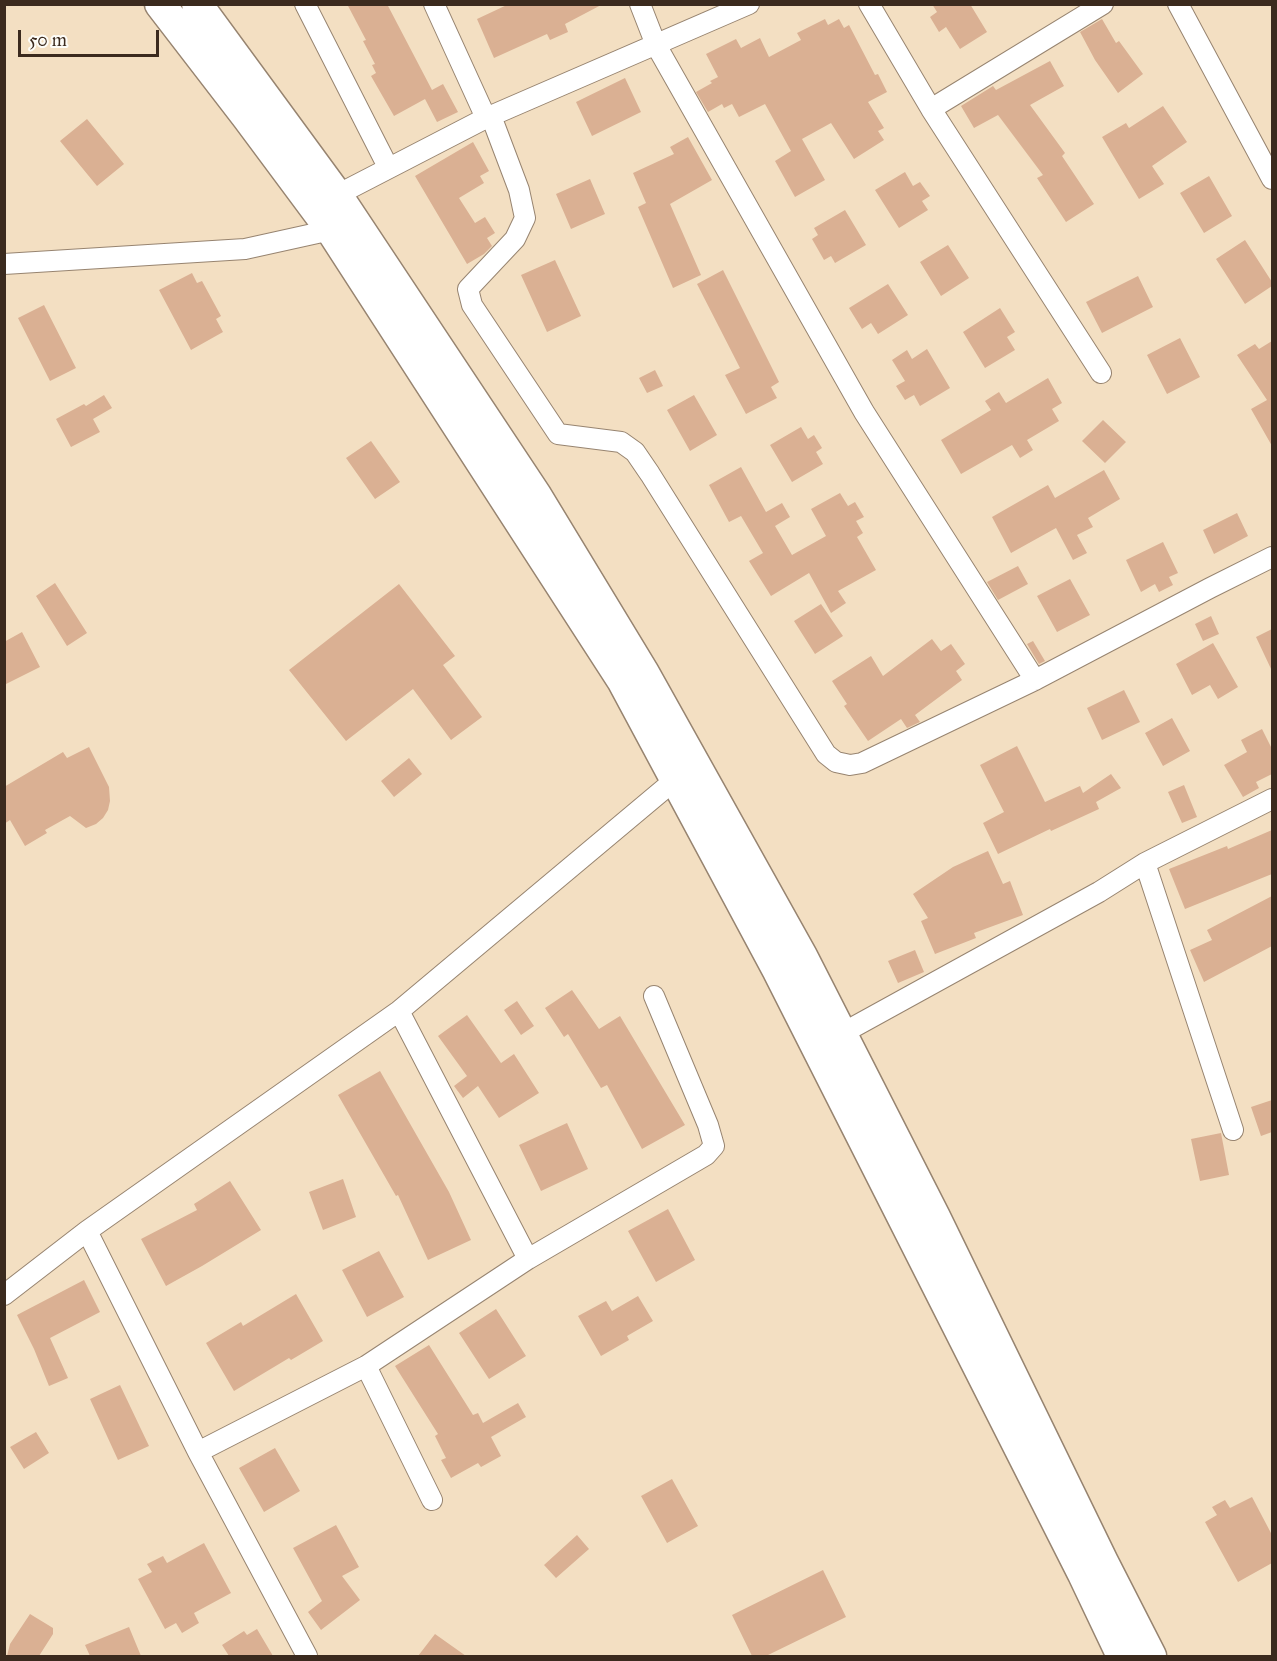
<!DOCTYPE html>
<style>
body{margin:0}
#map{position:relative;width:1277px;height:1661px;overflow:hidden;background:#f3dfc2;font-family:"IM FELL Great Primer",serif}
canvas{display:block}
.frame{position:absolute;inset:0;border:6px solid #3b2a1e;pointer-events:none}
.scale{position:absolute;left:18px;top:30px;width:141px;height:27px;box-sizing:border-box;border:3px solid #3b2a1e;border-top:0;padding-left:8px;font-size:18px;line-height:21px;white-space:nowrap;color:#3b2a1e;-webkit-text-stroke:4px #fdfcf7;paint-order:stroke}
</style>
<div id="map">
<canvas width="1277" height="1661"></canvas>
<div class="frame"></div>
<div class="scale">50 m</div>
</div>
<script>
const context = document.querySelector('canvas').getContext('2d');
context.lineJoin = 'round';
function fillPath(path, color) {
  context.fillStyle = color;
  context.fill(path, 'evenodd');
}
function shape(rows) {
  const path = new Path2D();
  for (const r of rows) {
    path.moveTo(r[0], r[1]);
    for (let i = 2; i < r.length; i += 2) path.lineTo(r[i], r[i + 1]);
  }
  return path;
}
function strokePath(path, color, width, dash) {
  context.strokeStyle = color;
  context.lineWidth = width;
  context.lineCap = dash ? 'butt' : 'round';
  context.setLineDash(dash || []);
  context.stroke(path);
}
const building = shape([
 [347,4,387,4,432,90,443,84,458,112,437,122,425,99,394,116,371,76,376,73,372,65,375,64,363,41,366,40],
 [509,4,603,4,565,24,568,32,550,40,547,34,494,58,477,19],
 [932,4,970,4,987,32,960,49,946,27,939,32,930,17,937,12],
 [825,19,828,25,839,19,844,28,849,25,875,75,878,74,887,92,868,102,884,128,878,131,884,140,854,159,831,123,802,139,825,180,795,197,775,161,791,151,765,104,739,117,732,104,724,108,722,104,708,112,696,92,712,83,710,81,718,77,706,54,736,39,741,48,760,38,769,57,801,40,797,33],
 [1102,19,1116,43,1119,41,1143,74,1118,93,1095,60,1080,32],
 [1050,61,1064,86,1030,105,1065,153,1062,156,1094,204,1066,222,1037,178,1043,175,998,115,974,128,961,106,993,86,996,90],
 [625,78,641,112,592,136,576,102],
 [1163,106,1187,142,1152,166,1164,184,1139,199,1102,137,1126,123,1129,128],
 [87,119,124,164,97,186,60,141],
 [688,137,712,180,670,204,701,275,673,288,638,207,646,203,633,173,674,154,670,147],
 [473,142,489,171,480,176,484,183,459,198,475,223,485,217,495,233,487,238,492,246,484,254,467,264,415,176],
 [905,172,913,186,920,182,930,196,922,201,928,210,899,228,875,190],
 [1209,176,1232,216,1204,233,1180,193],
 [590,179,605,214,571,229,556,194],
 [845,210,866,245,835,263,831,256,824,260,812,239,818,235,814,228],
 [1245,240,1272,282,1272,286,1245,304,1216,259],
 [948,245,969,278,941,296,920,262],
 [555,260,581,316,547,332,521,275],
 [723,270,779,382,771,387,777,398,746,414,725,375,740,368,697,284],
 [192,273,197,283,202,281,221,316,216,319,223,332,191,350,159,290],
 [1138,276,1153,307,1102,333,1086,302],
 [888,284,908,315,878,334,871,323,862,329,849,308],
 [44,305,76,368,50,381,18,318],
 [1000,308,1015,332,1007,337,1015,350,985,368,963,332],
 [1180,338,1200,377,1167,394,1147,355],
 [1272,341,1272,446,1251,409,1267,400,1237,355,1255,344,1259,349],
 [927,349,950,388,920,406,914,395,905,400,896,386,905,381,892,360,907,350,912,359],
 [655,370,663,386,647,393,639,378],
 [1048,378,1062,403,1052,409,1059,421,1027,440,1033,450,1020,458,1012,445,961,474,941,440,991,410,985,401,999,392,1006,403],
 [104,395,112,408,93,419,100,432,71,447,56,419,84,404,86,406],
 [694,395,717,435,690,451,667,410],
 [1103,420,1126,442,1105,463,1082,441],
 [801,427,808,439,814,435,822,448,816,452,823,464,792,482,770,445],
 [371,441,400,482,375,499,346,458],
 [741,467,766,512,782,503,790,517,775,526,792,555,826,536,811,509,840,493,848,506,855,502,864,517,856,521,863,533,857,537,876,570,838,591,846,603,831,613,809,573,771,596,749,561,763,553,741,516,729,522,709,485],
 [1104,470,1120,499,1088,518,1093,527,1077,535,1087,553,1073,560,1056,528,1011,553,992,517,1048,485,1055,498],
 [1237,513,1248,536,1214,554,1203,530],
 [1163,542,1178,573,1169,577,1173,585,1159,592,1155,584,1141,592,1126,560],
 [1018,566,1028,584,998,600,987,582],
 [1070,579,1090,615,1057,632,1037,596],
 [55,583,87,633,67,646,36,596],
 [399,584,455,656,443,665,482,717,451,740,413,689,346,741,289,670],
 [821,604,843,636,815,654,794,621],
 [1211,616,1219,634,1203,641,1195,624],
 [1272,629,1272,671,1256,637],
 [22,632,40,667,4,685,4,642],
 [932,639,941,651,951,644,965,664,956,671,962,680,915,715,920,722,907,728,901,719,868,741,844,706,847,704,832,681,871,656,883,676],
 [1033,641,1045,661,1039,664,1027,644],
 [1213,643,1238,687,1218,699,1210,685,1192,695,1176,664],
 [1124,690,1140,722,1102,740,1087,708],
 [1172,718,1190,751,1163,766,1145,733],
 [1262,729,1272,749,1272,774,1256,782,1259,788,1243,797,1224,765,1247,752,1241,740],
 [1017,746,1045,802,1080,786,1083,793,1111,774,1121,788,1096,802,1099,809,1051,831,1050,829,998,854,983,823,1004,812,980,765],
 [89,747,109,787,110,801,108,810,103,818,96,824,86,828,70,816,45,830,47,833,25,846,10,820,4,824,4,787,63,752,67,758],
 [409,758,422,774,394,797,381,781],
 [1184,785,1197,817,1182,823,1168,792],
 [1272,830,1272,874,1185,909,1169,869,1227,846,1228,849],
 [988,851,1003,884,1010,881,1023,915,974,933,976,938,935,954,921,921,928,918,913,894,953,867],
 [1272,896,1272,946,1204,982,1190,950,1212,940,1207,930],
 [915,950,924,972,898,983,888,961],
 [572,990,599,1029,620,1016,685,1125,642,1149,607,1085,601,1088,568,1034,564,1037,545,1008],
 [517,1001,534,1026,521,1035,504,1010],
 [467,1015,501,1063,514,1054,539,1093,499,1118,478,1086,463,1098,454,1086,467,1076,438,1036],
 [380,1071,449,1192,471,1240,428,1260,398,1195,396,1196,338,1095],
 [1272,1100,1272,1132,1261,1136,1251,1107],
 [567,1123,588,1169,541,1191,519,1145],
 [1221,1133,1229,1175,1200,1181,1191,1139],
 [343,1179,356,1217,323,1230,309,1192],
 [230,1181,261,1230,202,1266,166,1286,141,1239,197,1210,194,1204],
 [668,1209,695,1260,656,1282,628,1231],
 [379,1251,404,1297,367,1317,342,1270],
 [84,1280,100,1312,50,1338,68,1378,49,1386,34,1349,17,1315],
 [296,1294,323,1341,291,1360,289,1358,234,1391,206,1343,241,1322,243,1326],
 [638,1296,653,1321,627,1336,629,1340,601,1356,578,1316,606,1301,612,1311],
 [496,1309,526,1356,489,1379,459,1333],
 [429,1345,473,1415,478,1413,483,1423,518,1403,526,1417,491,1437,501,1456,481,1467,478,1463,451,1478,441,1460,446,1458,435,1436,438,1434,395,1366],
 [120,1385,149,1446,118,1460,90,1399],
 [36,1432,49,1453,24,1469,10,1447],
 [275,1448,300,1491,264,1512,239,1468],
 [672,1479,698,1526,667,1543,641,1496],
 [1252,1497,1272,1535,1272,1563,1238,1582,1205,1522,1217,1515,1212,1507,1225,1500,1230,1508],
 [336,1525,359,1567,342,1576,360,1600,321,1630,308,1612,322,1601,293,1548],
 [577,1535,589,1549,556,1578,544,1565],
 [204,1543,231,1593,194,1613,199,1623,182,1633,176,1623,165,1629,138,1579,152,1572,147,1564,163,1556,167,1563],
 [823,1570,846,1617,766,1656,752,1656,732,1615],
 [30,1614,53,1628,53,1634,39,1656,7,1656,10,1644],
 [129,1627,141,1656,90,1656,85,1645],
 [257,1629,273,1656,229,1656,222,1645,244,1631,247,1635],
 [435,1634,466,1656,418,1656]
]);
const minor = shape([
 [305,4,388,167],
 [434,4,486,118],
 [640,4,656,45,864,412,1035,680],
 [869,4,931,109,1101,373],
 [1178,4,1272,179],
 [931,109,1103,4],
 [491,116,519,190,525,218,515,239,468,289,472,305,558,434,621,442,635,452,650,474,826,754,836,762,850,765,862,763,1035,680,1210,588,1272,557],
 [337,195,486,118,749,4],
 [4,264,245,249,331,230],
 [1145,863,1233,1130],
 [399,1011,528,1259],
 [841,1034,1099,892,1145,863,1272,799],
 [87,1231,198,1452,307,1656],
 [4,1295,87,1231,399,1011,676,779],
 [366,1366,432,1500],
 [198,1452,366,1366,528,1259,706,1155,714,1146,708,1125,654,996]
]);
const highway = shape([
 [160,4,247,117,331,230,622,680,778,971,1083,1574,1122,1656],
 [197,4,337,195,536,495,644,673,802,956,935,1217,1103,1562,1151,1656]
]);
fillPath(building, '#dab093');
strokePath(minor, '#978470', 22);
strokePath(highway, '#978470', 33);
strokePath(minor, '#fff', 20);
strokePath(highway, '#fff', 30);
</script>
